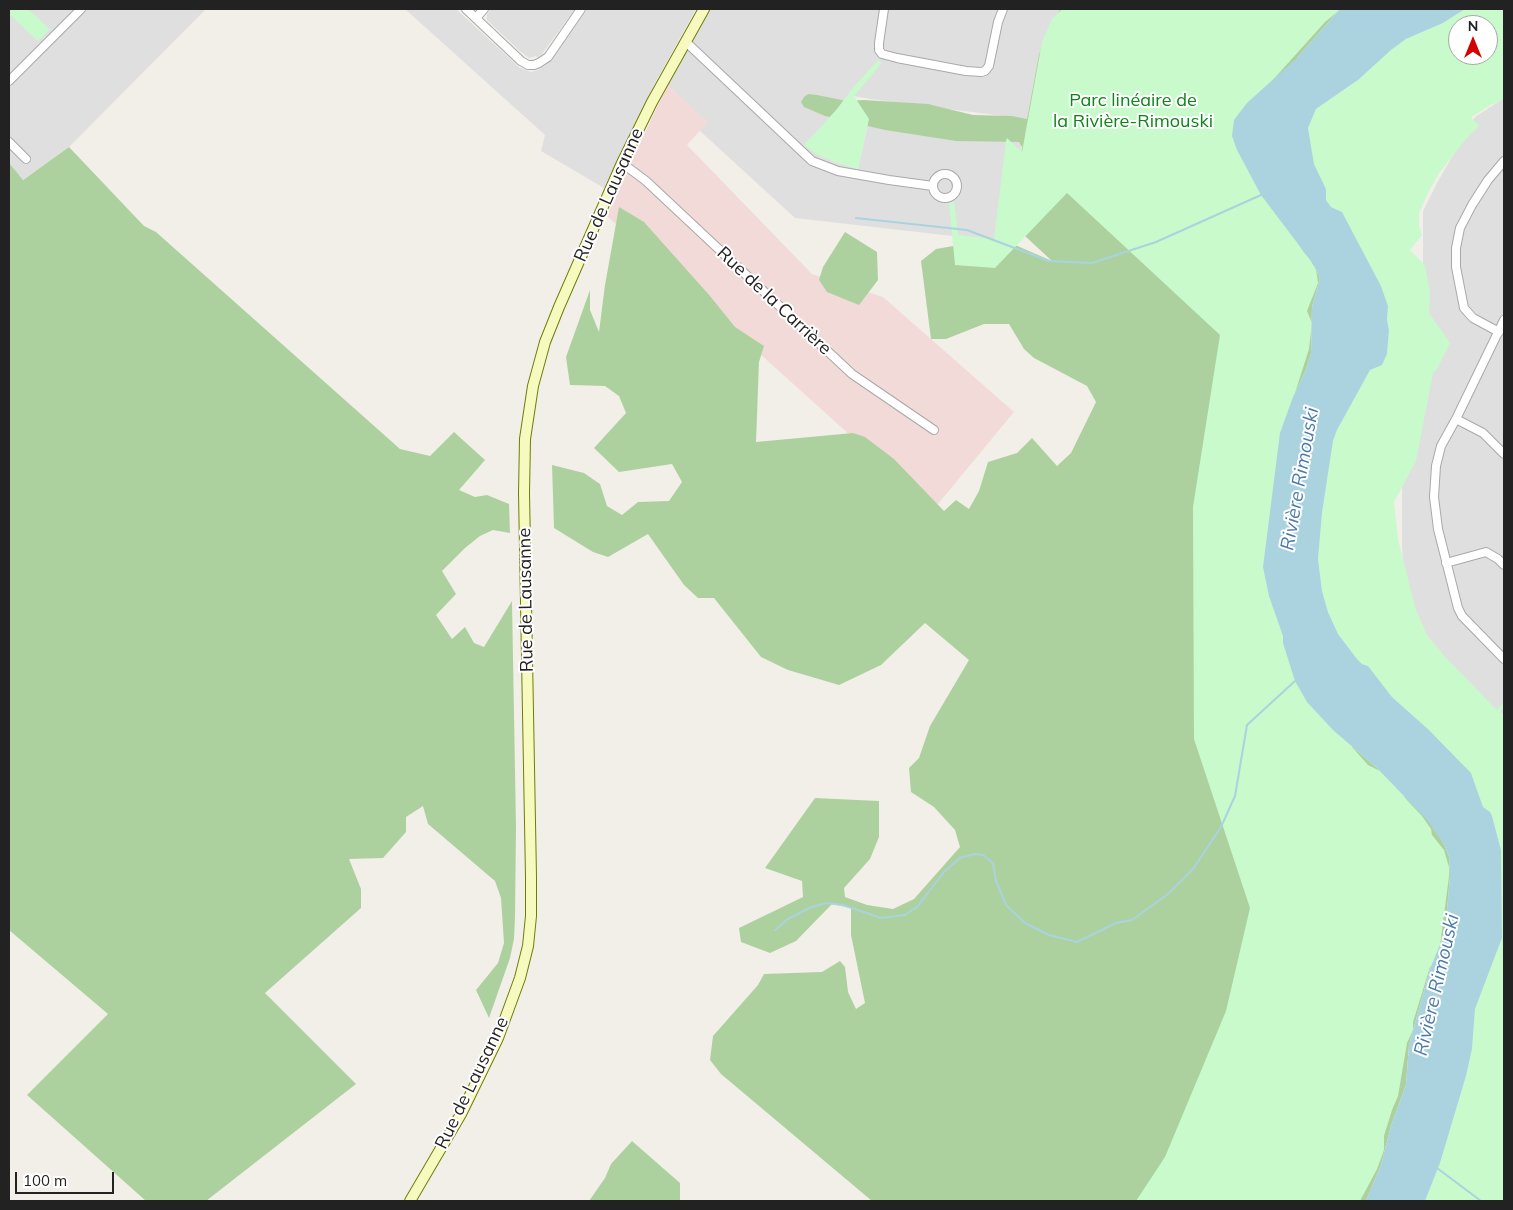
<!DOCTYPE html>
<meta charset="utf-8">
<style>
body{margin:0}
#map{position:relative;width:1513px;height:1210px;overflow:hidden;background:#f2efe9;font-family:Mulish,sans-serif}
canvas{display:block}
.frame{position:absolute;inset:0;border:10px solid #222;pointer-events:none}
.north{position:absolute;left:1448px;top:15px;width:50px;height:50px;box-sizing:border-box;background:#fff;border:1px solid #a7a7a7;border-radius:50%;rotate:0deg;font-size:14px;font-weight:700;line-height:20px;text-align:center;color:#222}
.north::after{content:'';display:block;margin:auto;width:18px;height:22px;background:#d40000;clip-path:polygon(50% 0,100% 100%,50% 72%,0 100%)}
.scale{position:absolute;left:15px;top:1172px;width:99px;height:22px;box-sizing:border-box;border:2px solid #222;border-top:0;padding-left:6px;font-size:15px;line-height:18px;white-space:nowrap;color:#222;-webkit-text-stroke:4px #fff;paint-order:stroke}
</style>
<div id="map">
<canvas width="1513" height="1210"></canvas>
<div class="frame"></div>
<div class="north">N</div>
<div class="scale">100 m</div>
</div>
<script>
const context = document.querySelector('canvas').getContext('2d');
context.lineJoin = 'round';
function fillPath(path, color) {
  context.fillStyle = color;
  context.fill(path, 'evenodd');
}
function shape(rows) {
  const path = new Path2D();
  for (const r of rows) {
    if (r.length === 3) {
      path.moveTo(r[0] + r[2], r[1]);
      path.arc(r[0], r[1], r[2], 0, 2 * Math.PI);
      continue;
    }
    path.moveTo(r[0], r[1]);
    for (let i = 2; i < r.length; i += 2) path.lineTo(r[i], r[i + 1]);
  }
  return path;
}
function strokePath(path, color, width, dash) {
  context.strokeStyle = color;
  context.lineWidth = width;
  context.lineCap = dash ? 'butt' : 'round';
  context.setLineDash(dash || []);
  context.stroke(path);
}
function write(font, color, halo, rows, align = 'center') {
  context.font = font + ' Mulish,sans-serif';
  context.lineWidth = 4;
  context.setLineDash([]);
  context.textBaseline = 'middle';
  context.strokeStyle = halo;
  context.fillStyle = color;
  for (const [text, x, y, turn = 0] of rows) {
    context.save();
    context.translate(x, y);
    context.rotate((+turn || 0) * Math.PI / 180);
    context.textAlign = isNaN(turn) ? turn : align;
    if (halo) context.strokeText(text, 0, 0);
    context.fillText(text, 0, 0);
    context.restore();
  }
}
const residential = shape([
 [9,9,206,9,69,147,11,188,9,186],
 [405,9,456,9,520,68,531,72,538,70,546,65,558,51,587,9,696,9,654,85,604,188,541,151,545,135],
 [491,9,575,9,542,54,538,58,536,56,529,58,520,51,487,20,487,14],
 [709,9,1060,9,1039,54,1027,119,870,99,854,96,832,161,858,169,869,119,1022,141,1005,242,795,218,700,131,707,122,667,85],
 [1504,98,1504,716,1408,648,1402,546,1402,487,1423,278,1423,211,1437,183,1475,117]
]);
const commercial = shape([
 [667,85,708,122,687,145,812,274,883,297,1014,412,933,510,607,216]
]);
const forest = shape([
 [1060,9,1340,9,1297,58,1314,265,1320,278,1312,307,1311,354,1305,372,1293,397,1333,730,1377,768,1429,821,1445,846,1449,857,1450,876,1445,933,1430,969,1409,1045,1406,1085,1391,1126,1381,1165,1366,1201,872,1201,721,1074,710,1060,713,1036,758,985,764,974,822,972,840,961,845,967,848,992,856,1009,865,1003,851,935,851,908,832,904,796,941,770,953,741,942,739,928,803,897,802,881,765,868,815,798,879,801,879,837,870,859,844,888,845,897,867,905,893,909,914,899,960,847,955,830,934,807,911,792,909,768,919,758,930,726,969,660,925,623,881,665,839,685,788,670,761,657,714,598,698,598,684,585,648,534,608,557,593,552,554,528,552,465,584,473,600,484,607,506,622,515,638,502,669,501,682,482,672,464,619,472,594,448,626,413,619,396,605,386,570,385,566,357,590,290,590,310,599,332,605,285,619,207,644,222,710,296,735,327,764,346,759,362,756,442,853,433,865,437,894,459,944,511,956,500,969,509,979,491,988,462,1017,453,1032,438,1057,466,1071,453,1096,402,1087,386,1034,358,1024,349,1009,324,984,324,946,339,931,339,921,261,936,249,999,238,1052,261,1011,223,1022,147,1019,142,956,141,885,130,825,116,804,107,801,102,804,97,808,94,817,95,847,101,864,100,928,104,973,115,1012,116,1027,119,1039,54],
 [69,147,144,226,156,232,400,449,430,456,454,432,485,460,459,490,475,497,487,495,509,504,510,533,493,530,480,536,465,548,442,571,456,594,436,615,452,639,465,627,474,643,484,647,512,601,516,827,515,917,514,939,510,958,489,1018,476,990,498,963,504,943,501,898,495,881,428,824,423,806,406,817,406,832,383,858,349,859,361,889,361,908,265,993,356,1084,206,1201,146,1201,27,1095,108,1014,9,930,9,163,23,180],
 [845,232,877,252,878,280,859,305,827,292,819,280,823,267],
 [632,1141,680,1183,680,1201,589,1201,605,1178,611,1164]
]);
const park = shape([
 [9,9,28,9,50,29,38,41,9,14],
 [1062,9,1341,9,1325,22,1262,92,1294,237,1303,251,1310,259,1316,270,1317,275,1318,283,1307,311,1312,323,1309,349,1288,415,1352,747,1368,765,1384,773,1401,791,1406,799,1422,816,1431,829,1432,835,1444,850,1449,867,1449,876,1440,946,1435,957,1435,962,1430,967,1413,1022,1413,1030,1407,1043,1398,1096,1392,1110,1384,1136,1384,1150,1377,1169,1360,1201,1136,1201,1165,1157,1226,1011,1250,908,1194,739,1193,507,1220,335,1067,193,995,268,955,265,949,203,954,201,958,235,994,239,1006,141,1007,138,1022,152,1042,42,1052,19],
 [1465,9,1504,9,1504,99,1491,105,1471,117,1479,126,1466,139,1439,173,1428,193,1419,213,1419,226,1422,235,1410,250,1425,265,1430,293,1429,313,1450,343,1437,369,1433,373,1416,461,1394,502,1398,539,1415,607,1427,635,1446,658,1497,710,1504,702,1504,707,1500,712,1504,715,1504,1201,1425,1201,1440,1163,1466,1076,1472,1049,1475,1009,1502,938,1501,850,1492,816,1490,812,1483,808,1471,773,1429,730,1392,697,1368,666,1362,664,1357,659,1338,634,1328,612,1322,591,1318,559,1322,513,1333,441,1337,430,1370,369,1382,365,1387,354,1389,330,1387,320,1388,306,1381,286,1342,212,1331,207,1326,200,1326,189,1314,164,1308,128,1316,109,1353,84,1391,50,1406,39,1443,23],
 [1458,25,1488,25,1488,55,1458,55],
 [878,60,882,63,854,96,869,119,858,169,832,161,818,155,804,145,837,109,851,90]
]);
const water = shape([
 [1340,9,1465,9,1443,23,1406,39,1391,50,1358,80,1316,109,1308,128,1314,164,1326,189,1326,200,1331,207,1342,212,1381,286,1388,306,1387,320,1389,330,1387,354,1382,365,1370,370,1337,430,1333,441,1322,513,1318,559,1322,591,1328,612,1338,634,1357,659,1362,664,1368,666,1392,697,1429,730,1471,773,1483,807,1490,812,1492,816,1501,850,1502,938,1475,1009,1472,1049,1466,1076,1440,1163,1425,1201,1366,1201,1381,1165,1391,1126,1406,1085,1409,1045,1430,969,1445,933,1450,876,1449,857,1445,846,1428,821,1377,768,1333,730,1307,702,1295,681,1283,643,1283,636,1269,596,1263,567,1280,433,1293,397,1305,372,1311,354,1312,307,1320,278,1314,265,1261,195,1237,150,1232,136,1234,120,1247,103,1297,58]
]);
const stream = shape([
 [856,218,967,230,1049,261,1092,263,1156,242,1261,195],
 [775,930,788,919,809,908,826,903,843,905,881,918,905,915,917,907,944,872,960,858,975,854,983,855,993,863,996,881,1006,905,1025,923,1049,935,1077,942,1116,923,1132,920,1168,894,1193,869,1221,827,1235,796,1247,725,1295,681],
 [1437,1168,1481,1201]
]);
const street = shape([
 [466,9,521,61,528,65,534,65,539,63,548,57,581,9],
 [884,9,879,43,879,50,882,54,897,58,966,71,981,72,985,71,989,66,998,22,1003,9],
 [476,18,484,9],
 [686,42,812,161,838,171,889,180,933,186],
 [9,81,81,9],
 [9,142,26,159],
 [622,163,646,181,852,374,934,430],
 [945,186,12],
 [1504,320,1456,419,1441,446,1436,466,1434,497,1438,529,1458,608,1462,616,1504,659],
 [1499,332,1473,318,1464,308,1456,267,1456,248,1460,228,1472,205,1488,180,1504,161],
 [1456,419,1483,433,1504,454],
 [1446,563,1486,552,1498,559,1504,565]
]);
const secondary = shape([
 [410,1201,461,1114,498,1038,520,978,528,946,531,916,531,877,524,493,525,439,533,386,545,342,559,307,622,163,652,102,704,9]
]);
const parkNames = [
 ["Parc linéaire de",1133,101],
 ["la Rivière-Rimouski",1133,122]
];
const streetNames = [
 ["Rue de Lausanne",609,195,-66],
 ["Rue de la Carrière",774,301,43],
 ["Rue de Lausanne",526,600,-91],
 ["Rue de Lausanne",472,1083,-64]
];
const waterNames = [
 ["Rivière Rimouski",1300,479,-80],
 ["Rivière Rimouski",1437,985,-77]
];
fillPath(residential, '#e0dfdf');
fillPath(commercial, '#f2dad9');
fillPath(forest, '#add19e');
fillPath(park, '#c8facc');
fillPath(water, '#aad3df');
strokePath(stream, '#aad3df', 2);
strokePath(street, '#a9a9a9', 10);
strokePath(secondary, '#707d05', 12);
strokePath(street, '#fff', 8);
strokePath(secondary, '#f7fabf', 10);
write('18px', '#0c8416', '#fff', parkNames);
write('18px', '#222', '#fff', streetNames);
write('italic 19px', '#4a7aab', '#fff', waterNames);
</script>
